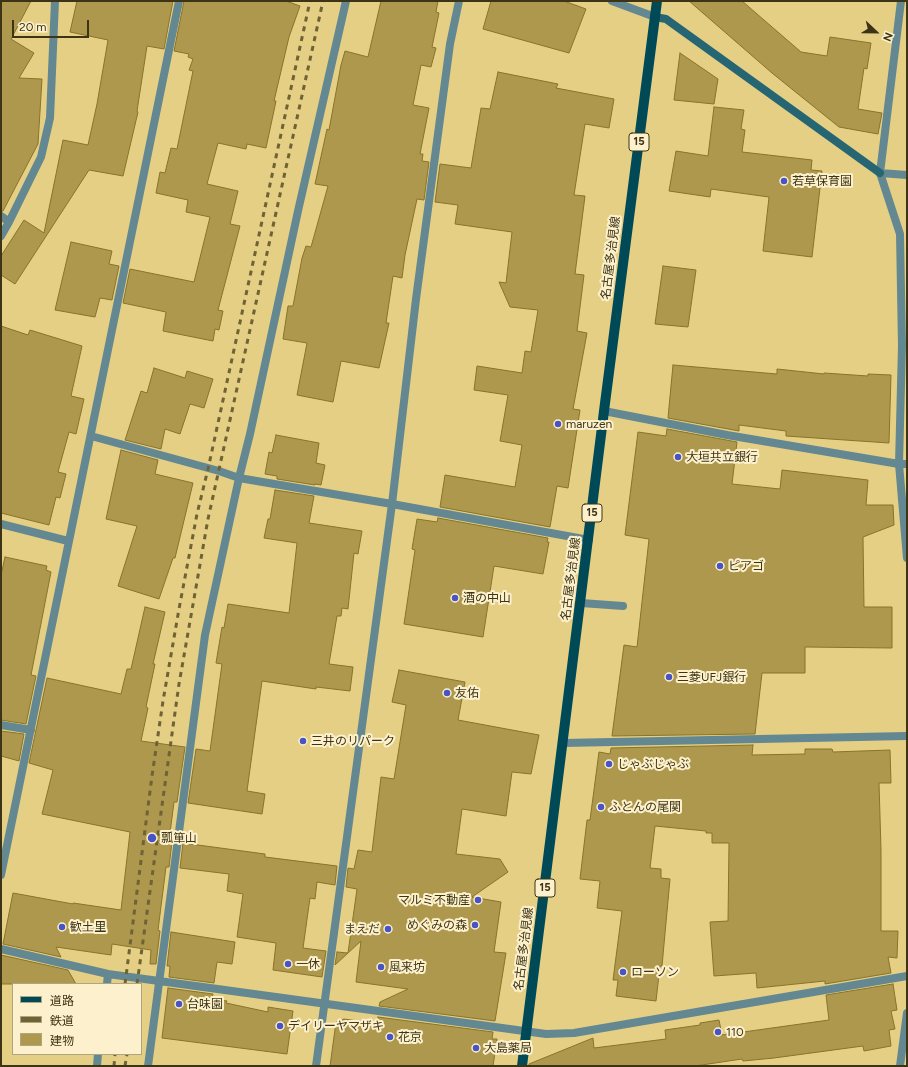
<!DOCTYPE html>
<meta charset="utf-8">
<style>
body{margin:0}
#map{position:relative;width:908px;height:1067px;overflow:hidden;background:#e5cf84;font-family:Figtree,"Noto Sans JP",sans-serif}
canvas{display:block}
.frame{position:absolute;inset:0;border:2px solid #3d3415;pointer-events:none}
.legend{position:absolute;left:12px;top:983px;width:130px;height:72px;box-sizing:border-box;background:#fcf1cc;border:1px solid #b0a583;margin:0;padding:5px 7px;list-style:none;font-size:12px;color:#3d3415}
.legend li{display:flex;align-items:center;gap:8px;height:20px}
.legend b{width:20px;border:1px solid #b0a583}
.north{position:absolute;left:856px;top:12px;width:40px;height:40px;-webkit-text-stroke:3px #fcf1cc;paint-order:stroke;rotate:112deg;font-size:11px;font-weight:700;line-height:16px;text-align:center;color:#3d3415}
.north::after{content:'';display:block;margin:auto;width:14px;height:18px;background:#3d3415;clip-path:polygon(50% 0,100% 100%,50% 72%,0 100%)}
.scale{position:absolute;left:12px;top:20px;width:77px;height:18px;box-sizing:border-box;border:2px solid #3d3415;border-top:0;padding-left:5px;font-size:12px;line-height:14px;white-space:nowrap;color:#3d3415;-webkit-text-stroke:3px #fcf1cc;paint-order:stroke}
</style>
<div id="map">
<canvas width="908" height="1067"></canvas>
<div class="frame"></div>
<ul class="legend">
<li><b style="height:5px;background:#004a57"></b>道路</li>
<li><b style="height:5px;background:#6f6336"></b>鉄道</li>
<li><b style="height:11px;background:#ad984e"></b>建物</li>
</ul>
<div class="north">N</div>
<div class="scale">20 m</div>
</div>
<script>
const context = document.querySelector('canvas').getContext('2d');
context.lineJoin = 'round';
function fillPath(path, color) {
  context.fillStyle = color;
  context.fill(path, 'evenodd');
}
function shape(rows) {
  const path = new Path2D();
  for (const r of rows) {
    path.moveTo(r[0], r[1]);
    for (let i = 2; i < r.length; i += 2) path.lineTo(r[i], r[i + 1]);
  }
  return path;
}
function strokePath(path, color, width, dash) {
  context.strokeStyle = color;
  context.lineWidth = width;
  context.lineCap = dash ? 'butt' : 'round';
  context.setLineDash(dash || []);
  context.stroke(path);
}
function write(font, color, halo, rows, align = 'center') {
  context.font = font + ' Figtree,"Noto Sans JP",sans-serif';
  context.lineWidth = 4;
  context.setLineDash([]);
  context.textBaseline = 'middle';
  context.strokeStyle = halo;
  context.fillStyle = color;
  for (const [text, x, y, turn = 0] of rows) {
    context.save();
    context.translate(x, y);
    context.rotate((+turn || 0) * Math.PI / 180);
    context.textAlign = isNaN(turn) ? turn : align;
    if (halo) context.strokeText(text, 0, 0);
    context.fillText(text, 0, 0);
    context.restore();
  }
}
const building = shape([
 [1,1,31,1,11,39,34,53,19,78,42,79,38,144,3,211,1,211,1,1],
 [77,1,173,1,164,49,147,46,137,111,138,112,123,176,89,170,15,284,1,275,1,256,24,220,44,233,63,140,88,145,97,104,108,40,70,32,77,1],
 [184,1,286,1,300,6,289,37,274,101,276,101,266,148,247,144,246,149,218,143,207,184,238,191,230,224,240,226,218,310,223,311,219,330,215,329,213,341,163,331,166,312,123,303,130,269,194,282,210,217,186,212,188,200,156,193,160,172,165,173,171,148,177,149,193,71,189,70,193,59,188,57,189,54,174,51,184,1],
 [381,1,438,1,436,12,439,13,432,47,436,48,431,67,421,65,413,105,429,108,420,154,423,154,422,161,429,162,424,200,417,199,405,255,402,278,393,276,386,323,389,323,379,368,341,361,333,402,297,395,307,343,283,339,288,306,293,306,302,258,306,246,311,247,328,186,315,184,327,129,329,130,341,65,345,51,368,57,381,1],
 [491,1,564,1,586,9,569,53,483,29,491,1],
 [689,1,742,1,801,52,827,56,830,37,871,43,867,69,864,68,858,109,882,113,878,134,839,127,772,73,689,1],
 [680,53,718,79,714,104,674,100,680,53],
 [498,72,558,84,556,88,614,99,609,128,585,124,574,195,585,196,575,274,584,275,577,331,587,333,573,409,580,410,568,488,557,486,550,527,440,507,445,475,515,487,522,445,500,441,508,395,474,390,477,366,522,373,525,351,531,352,538,310,510,307,499,282,506,283,512,232,455,224,458,205,435,202,440,164,471,168,481,108,490,109,498,72],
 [714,107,744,110,741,129,745,130,742,152,812,160,811,170,822,171,812,257,763,251,769,197,711,189,710,197,669,191,676,151,708,156,714,107],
 [71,242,112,251,109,264,119,266,112,300,100,298,95,317,55,310,71,242],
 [663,266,696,270,688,327,655,324,663,266],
 [1,326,28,335,30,330,82,346,71,396,84,399,76,434,69,432,58,472,66,474,60,498,56,497,49,525,1,513,1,326],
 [673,365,777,374,777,369,824,374,824,373,868,376,868,374,891,375,889,443,786,436,786,431,739,425,739,431,668,418,673,365],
 [154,368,185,378,187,371,213,379,204,408,190,404,180,434,165,429,161,449,125,440,141,391,147,393,154,368],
 [667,429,737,442,732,484,780,489,782,470,868,480,866,505,893,505,894,525,863,537,864,607,892,607,892,648,805,647,805,673,762,673,755,734,612,736,624,645,637,647,649,539,625,535,638,432,666,436,667,429],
 [276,435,319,443,316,463,325,465,321,485,315,484,315,485,277,479,277,476,265,474,269,452,272,453,276,435],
 [121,450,158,460,155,474,193,483,175,558,173,558,159,599,118,586,137,526,106,519,121,450],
 [275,490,314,496,309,523,362,531,358,554,354,553,348,609,342,608,341,616,337,616,329,664,353,667,350,691,316,687,316,689,262,681,247,791,265,794,262,814,188,803,196,749,210,751,222,664,216,663,222,627,224,628,228,604,289,613,297,543,264,538,268,519,270,519,275,490],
 [438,518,548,538,547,542,549,542,543,574,494,566,483,637,404,624,415,550,412,549,417,519,437,522,438,518],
 [5,557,47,566,46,570,51,572,31,675,36,676,26,724,1,720,1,575,5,557],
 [145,607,165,612,153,664,155,664,146,707,148,708,141,741,185,747,177,802,174,802,169,841,172,842,169,867,166,867,158,930,160,931,156,964,150,964,151,950,112,944,111,955,56,947,61,957,3,944,13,893,73,904,73,903,121,910,130,832,42,814,53,770,29,763,47,678,121,694,127,669,131,669,145,607],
 [399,670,465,682,458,720,539,735,531,774,512,772,506,816,462,809,456,854,500,859,508,872,472,897,501,902,494,952,506,953,495,1021,379,1006,380,1002,408,989,356,982,361,941,348,953,357,889,346,887,348,868,354,869,358,850,372,852,381,777,394,779,406,705,392,702,399,670],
 [1,731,24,734,19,761,1,756,1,731],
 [753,745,752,755,805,754,805,749,832,749,833,752,890,750,891,783,879,783,881,850,881,931,898,931,897,958,888,957,891,973,825,984,825,981,757,988,756,973,714,976,710,922,728,921,729,843,712,843,712,833,706,833,706,831,655,826,650,868,661,869,661,878,670,879,662,966,660,966,656,1001,616,996,618,980,613,980,622,911,597,908,600,881,580,879,587,820,590,820,599,752,610,754,611,748,753,745],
 [183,843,265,854,265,857,337,866,335,885,317,882,315,899,310,898,303,948,326,951,322,977,273,970,276,943,237,937,243,894,227,891,229,874,180,868,183,843],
 [171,932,235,942,232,964,217,962,214,983,169,977,170,966,167,966,171,932],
 [337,952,348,953,335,965,337,952],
 [1,955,68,970,76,984,1,984,1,955],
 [893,984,897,1010,891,1011,895,1029,889,1030,891,1046,864,1051,863,1046,774,1058,743,1061,742,1059,695,1066,529,1066,529,1064,593,1038,594,1048,666,1039,665,1030,700,1025,700,1023,719,1020,722,1035,829,1020,826,995,893,984],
 [168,988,213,994,212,999,227,1001,226,1003,268,1012,268,1007,293,1011,287,1054,162,1038,168,988],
 [378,1017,493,1032,492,1039,497,1039,493,1066,330,1066,336,1022,344,1019,378,1024,378,1017]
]);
const lane = shape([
 [581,603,623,606]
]);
const street = shape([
 [612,1,655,17],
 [901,1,880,173,900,234,902,346,899,464,907,558],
 [880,173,907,175],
 [1,216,9,222],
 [1,236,9,222,41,157,50,118,55,1],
 [604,411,727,435,899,464,907,464],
 [91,436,219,471,239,478,392,504,589,540],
 [1,524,68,541],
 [1,725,31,730],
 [563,743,907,736],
 [1,875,179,1],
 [1,949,108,974,546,1034,574,1033,907,976],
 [107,984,108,974],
 [97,1066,98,1054],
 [148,1066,205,635,239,478,250,434,298,211,346,1],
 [316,1066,392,504,416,299,450,44,459,1],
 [900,1066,907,1013]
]);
const secondary = shape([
 [655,17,666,19,880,173]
]);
const primary = shape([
 [522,1066,604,411,657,1]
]);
const rail = shape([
 [125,984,152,776,163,701,179,609,197,514,208,469,310,1],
 [137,984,179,684,208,519,323,1],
 [114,1066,115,1054],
 [125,1066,127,1054]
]);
const markers = [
 [784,181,4,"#4853c8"],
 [558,424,4,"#4853c8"],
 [678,457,4,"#4853c8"],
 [720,566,4,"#4853c8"],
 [455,598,4,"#4853c8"],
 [669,677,4,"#4853c8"],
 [447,693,4,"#4853c8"],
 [303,741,4,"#4853c8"],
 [609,764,4,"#4853c8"],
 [601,807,4,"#4853c8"],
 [152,838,5,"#4853c8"],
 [478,900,4,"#4853c8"],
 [475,925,4,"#4853c8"],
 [62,927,4,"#4853c8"],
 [388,929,4,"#4853c8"],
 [288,964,4,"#4853c8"],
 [381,967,4,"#4853c8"],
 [623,972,4,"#4853c8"],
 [179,1004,4,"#4853c8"],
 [280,1026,4,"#4853c8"],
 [718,1032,4,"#4853c8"],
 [390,1037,4,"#4853c8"],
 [476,1048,4,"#4853c8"]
];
const shields = [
 [639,142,20],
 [592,513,20],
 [545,888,20]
];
const shieldNames = [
 ["15",639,142],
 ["15",592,513],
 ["15",545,888]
];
const poiNames = [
 ["若草保育園",792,181],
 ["maruzen",566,424],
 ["大垣共立銀行",686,457],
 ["ピアゴ",728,566],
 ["酒の中山",463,598],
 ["三菱UFJ銀行",677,677],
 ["友佑",455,693],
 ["三井のリパーク",311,741],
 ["じゃぶじゃぶ",617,764],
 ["ふとんの尾関",609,807],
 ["瓢箪山",161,838],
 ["マルミ不動産",470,900,"right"],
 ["めぐみの森",467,925,"right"],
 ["歓土里",70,927],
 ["まえだ",380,929,"right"],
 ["一休",296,964],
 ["風来坊",389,967],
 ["ローソン",631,972],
 ["台味園",187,1004],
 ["デイリーヤマザキ",288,1026],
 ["110",726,1032],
 ["花京",398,1037],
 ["大島薬局",484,1048]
];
const streetNames = [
 ["名古屋多治見線",611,258,-83],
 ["名古屋多治見線",571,579,-83],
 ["名古屋多治見線",524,949,-83]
];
fillPath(building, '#ad984e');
strokePath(building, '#887327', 1);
strokePath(lane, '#638891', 8);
strokePath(street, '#638891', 8);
strokePath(secondary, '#266572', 8);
strokePath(primary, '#004a57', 10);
strokePath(rail, '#6f6336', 3, [5, 5]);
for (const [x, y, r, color] of markers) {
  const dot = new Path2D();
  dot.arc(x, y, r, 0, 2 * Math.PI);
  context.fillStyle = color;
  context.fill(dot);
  strokePath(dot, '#fcf1cc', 1.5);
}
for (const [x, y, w] of shields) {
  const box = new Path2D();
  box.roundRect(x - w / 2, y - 9, w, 18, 3);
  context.fillStyle = '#fcf1cc';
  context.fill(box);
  strokePath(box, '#3d3415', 1);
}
write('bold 11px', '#3d3415', null, shieldNames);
write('12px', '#3d3415', '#fcf1cc', poiNames, 'left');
write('12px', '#3d3415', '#fcf1cc', streetNames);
</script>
